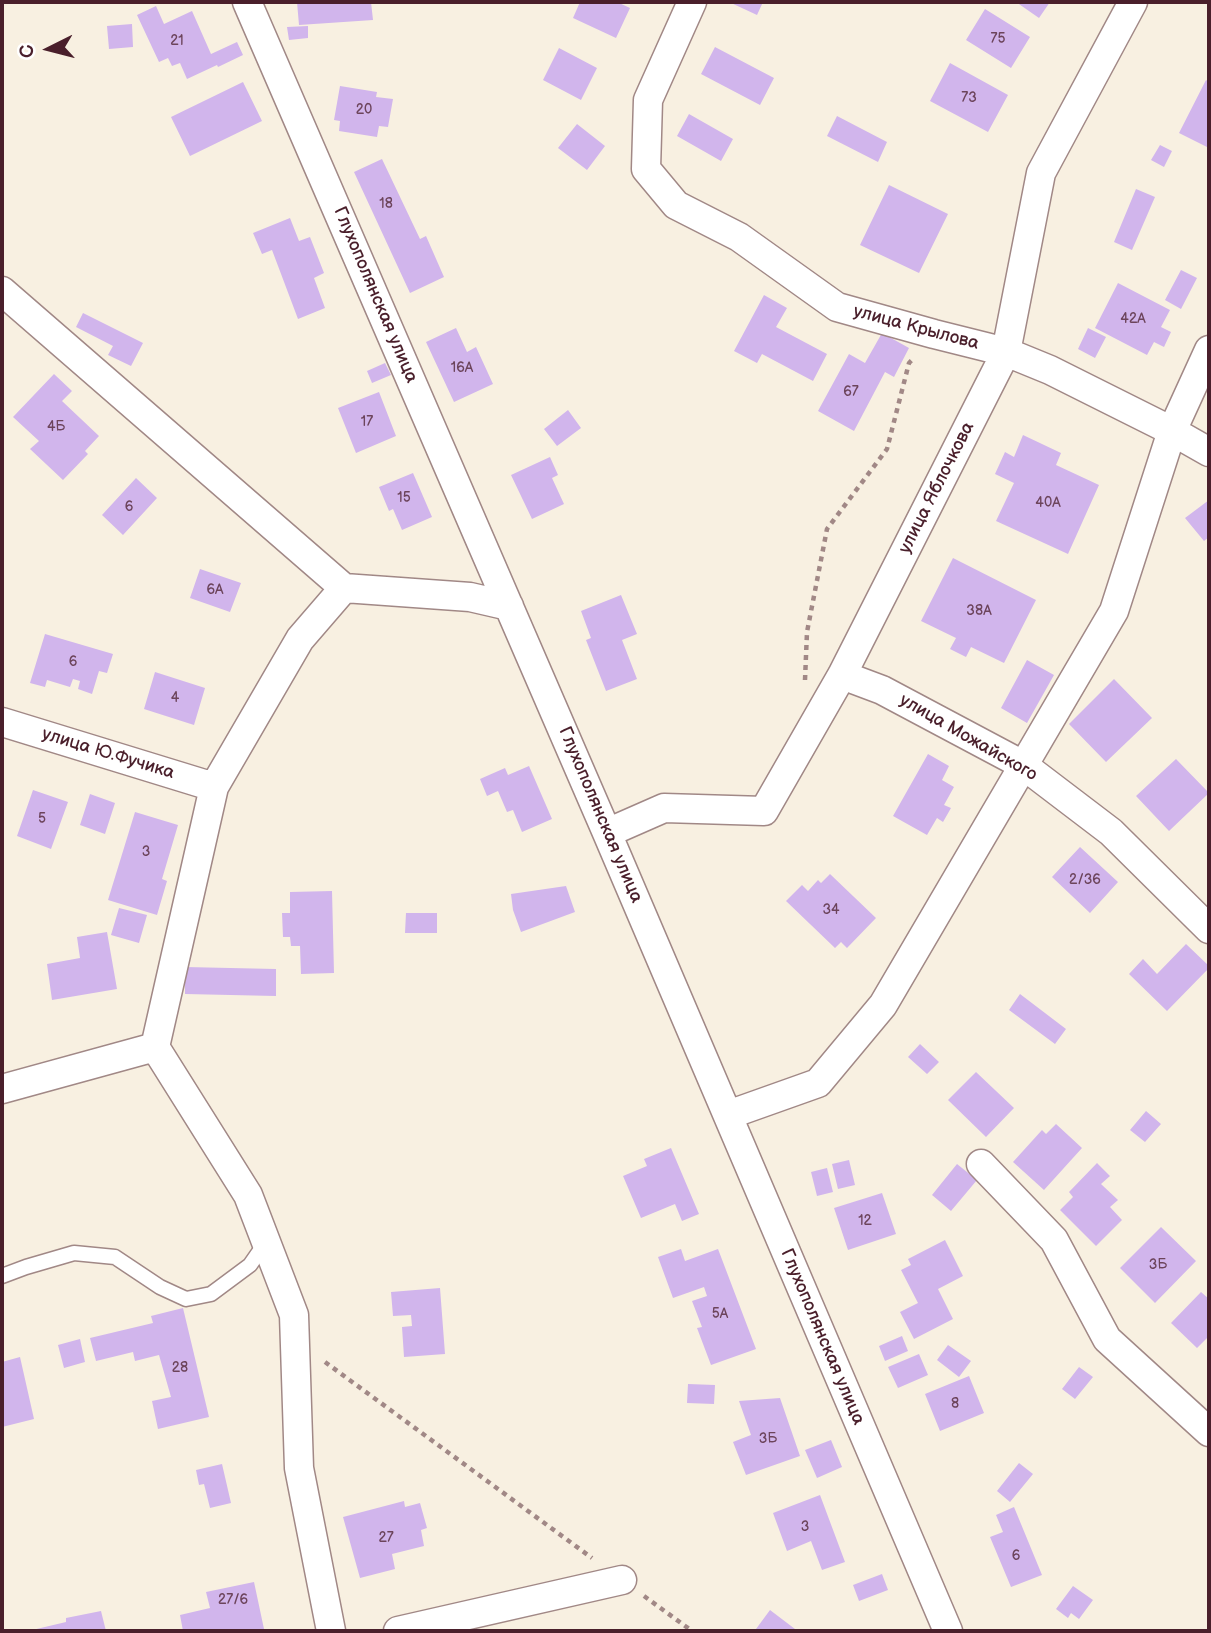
<!DOCTYPE html>
<meta charset="utf-8">
<style>
body{margin:0}
#map{position:relative;width:1211px;height:1633px;overflow:hidden;background:#f8f0e1;font-family:"Balsamiq Sans",sans-serif}
canvas{display:block}
.frame{position:absolute;inset:0;border:4px solid #4a1f2b;pointer-events:none}
.north{position:absolute;left:14px;top:14px;width:70px;height:70px;-webkit-text-stroke:5px #fff;paint-order:stroke;rotate:264deg;font-size:19px;font-weight:700;line-height:28px;text-align:center;color:#4a1f2b}
.north::after{content:'';display:block;margin:auto;width:24px;height:32px;background:#4a1f2b;clip-path:polygon(50% 0,100% 100%,50% 72%,0 100%)}
</style>
<div id="map">
<canvas width="1211" height="1633"></canvas>
<div class="frame"></div>
<div class="north">С</div>
</div>
<script>
const context = document.querySelector('canvas').getContext('2d');
context.lineJoin = 'round';
function fillPath(path, color) {
  context.fillStyle = color;
  context.fill(path, 'evenodd');
}
function shape(rows) {
  const path = new Path2D();
  for (const r of rows) {
    path.moveTo(r[0], r[1]);
    for (let i = 2; i < r.length; i += 2) path.lineTo(r[i], r[i + 1]);
  }
  return path;
}
function strokePath(path, color, width, dash) {
  context.strokeStyle = color;
  context.lineWidth = width;
  context.lineCap = dash ? 'butt' : 'round';
  context.setLineDash(dash || []);
  context.stroke(path);
}
function write(font, color, halo, rows, align = 'center') {
  context.font = font + ' "Balsamiq Sans",sans-serif';
  context.lineWidth = 6;
  context.setLineDash([]);
  context.textBaseline = 'middle';
  context.strokeStyle = halo;
  context.fillStyle = color;
  for (const [text, x, y, turn = 0] of rows) {
    context.save();
    context.translate(x, y);
    context.rotate((+turn || 0) * Math.PI / 180);
    context.textAlign = isNaN(turn) ? turn : align;
    if (halo) context.strokeText(text, 0, 0);
    context.fillText(text, 0, 0);
    context.restore();
  }
}
const building = shape([
 [297,2,371,2,373,20,299,25],
 [580,2,617,2,630,8,616,38,573,18],
 [729,2,763,2,757,15],
 [1016,2,1050,2,1039,18],
 [156,6,164,24,192,11,211,54,237,42,243,55,218,67,217,65,187,79,180,63,172,66,168,58,159,62,137,15],
 [985,9,1030,37,1011,68,966,40],
 [132,24,133,47,109,49,107,26],
 [308,26,308,38,289,40,287,27],
 [715,47,774,78,760,105,701,74],
 [559,48,597,68,581,100,543,80],
 [950,63,1008,95,988,132,930,101],
 [1206,80,1209,82,1209,148,1179,133],
 [243,82,262,121,190,156,171,117],
 [340,86,377,92,376,97,393,99,388,127,379,126,377,137,339,131,340,121,334,120],
 [689,114,733,139,721,161,677,136],
 [837,116,887,142,878,162,827,136],
 [577,124,605,146,587,170,558,148],
 [1160,145,1172,151,1164,167,1151,160],
 [382,159,420,239,426,236,444,277,410,293,354,172],
 [889,185,948,214,919,273,860,245],
 [1136,189,1155,197,1132,250,1114,242],
 [290,218,299,241,310,237,324,273,314,278,325,308,298,319,272,250,262,254,253,233],
 [1181,270,1197,278,1181,309,1165,300],
 [1118,283,1170,310,1161,327,1171,332,1164,347,1154,342,1147,355,1095,328],
 [764,295,787,308,776,327,827,354,813,381,762,354,757,363,734,351],
 [83,313,143,343,131,366,108,355,113,346,76,327],
 [456,328,467,352,476,347,493,384,454,402,426,342],
 [1088,328,1106,337,1095,358,1078,349],
 [882,333,909,348,894,377,885,372,854,431,818,411,849,354,865,363],
 [385,363,391,375,372,383,367,371],
 [54,374,72,391,62,401,99,436,85,451,88,454,63,480,30,449,39,441,13,417],
 [379,392,396,436,356,453,338,408],
 [568,410,581,428,557,446,544,429],
 [1023,435,1061,453,1056,465,1099,485,1068,554,996,521,1014,483,995,474,1005,452,1014,457],
 [550,457,558,475,552,478,564,504,532,519,511,475],
 [413,473,432,517,402,530,393,509,389,511,379,487],
 [136,478,157,498,123,535,102,515],
 [1209,500,1209,537,1204,541,1185,518],
 [953,558,1036,600,1004,663,971,647,966,657,950,649,956,638,921,621],
 [200,569,241,583,230,612,190,598],
 [621,595,637,634,622,640,637,679,606,691,586,640,591,638,581,611],
 [45,634,113,654,107,673,99,671,92,694,78,689,80,681,73,679,70,687,47,680,45,687,30,683],
 [1027,660,1054,675,1027,723,1001,708],
 [155,672,205,688,194,725,144,709],
 [1114,679,1152,718,1106,762,1069,724],
 [928,754,949,766,942,780,954,787,944,805,951,808,943,822,937,818,927,835,893,816],
 [1176,759,1209,793,1169,831,1136,796],
 [529,766,552,819,522,832,513,810,507,812,498,791,487,796,480,779,505,768,508,775],
 [33,790,68,802,51,849,17,836],
 [90,794,115,803,105,834,80,825],
 [135,812,178,825,162,879,167,881,157,915,108,900],
 [1080,847,1118,882,1090,913,1052,877],
 [830,874,876,918,847,948,841,942,835,948,786,901,802,885,808,891,818,880,821,883],
 [566,886,575,912,521,932,513,910,511,894],
 [332,891,334,973,301,974,300,946,291,946,290,937,283,937,282,913,290,913,290,892],
 [119,908,147,915,139,943,111,935],
 [406,913,437,913,437,933,405,933],
 [107,932,117,989,52,1000,47,964,80,958,77,937],
 [1186,944,1209,966,1209,968,1167,1011,1129,974,1143,959,1157,974],
 [185,967,276,969,276,996,185,994],
 [1020,994,1066,1029,1055,1044,1009,1010],
 [920,1044,939,1062,927,1074,908,1057],
 [976,1072,1014,1108,986,1137,948,1100],
 [1146,1111,1161,1124,1145,1142,1130,1130],
 [1056,1124,1082,1148,1044,1190,1013,1162,1042,1130,1046,1134],
 [671,1148,699,1214,682,1221,675,1204,641,1218,623,1176,647,1166,644,1159],
 [849,1160,855,1185,838,1189,832,1164],
 [1097,1163,1110,1176,1101,1184,1118,1200,1110,1207,1122,1220,1096,1246,1060,1210,1073,1197,1069,1192],
 [957,1164,977,1180,951,1211,932,1195],
 [827,1168,833,1192,817,1196,811,1172],
 [882,1193,896,1234,848,1250,834,1208],
 [1161,1227,1196,1261,1155,1303,1120,1268],
 [945,1240,963,1276,938,1289,953,1319,914,1339,900,1312,918,1303,901,1270,911,1265,908,1259],
 [681,1249,685,1261,718,1249,756,1349,711,1365,697,1328,702,1327,692,1301,707,1296,704,1287,673,1298,658,1257],
 [440,1288,445,1354,404,1357,402,1327,412,1326,411,1315,393,1316,391,1292],
 [1201,1292,1209,1299,1209,1336,1197,1348,1171,1323],
 [183,1308,209,1417,158,1429,152,1401,171,1397,159,1355,135,1361,133,1352,96,1361,90,1338,153,1323,151,1316],
 [902,1336,908,1351,885,1361,879,1346],
 [80,1339,85,1362,64,1368,58,1345],
 [948,1345,971,1361,959,1377,937,1360],
 [919,1354,928,1375,898,1388,888,1367],
 [20,1357,34,1419,2,1427,2,1362],
 [1079,1367,1093,1377,1075,1399,1062,1389],
 [969,1376,984,1413,940,1431,925,1394],
 [688,1384,715,1385,714,1404,687,1403],
 [780,1398,800,1456,746,1475,733,1442,751,1435,739,1401],
 [831,1440,842,1467,817,1478,805,1450],
 [1019,1463,1033,1474,1010,1502,997,1491],
 [222,1464,231,1503,210,1508,204,1484,199,1485,196,1470],
 [820,1495,845,1562,822,1570,811,1541,787,1551,773,1513],
 [404,1501,405,1507,420,1503,427,1528,421,1530,424,1546,392,1554,395,1569,360,1578,343,1517],
 [1014,1507,1042,1575,1011,1587,990,1537,1003,1532,996,1515],
 [882,1574,888,1590,859,1601,853,1585],
 [254,1582,264,1629,253,1631,183,1631,180,1615,210,1608,206,1592],
 [1073,1586,1093,1600,1079,1619,1071,1613,1068,1618,1056,1609],
 [770,1610,795,1629,793,1631,759,1631,756,1629],
 [101,1611,106,1631,28,1631,66,1622,66,1618]
]);
const path = shape([
 [805,680,807,632,827,529,887,449,909,363,914,358],
 [325,1362,592,1558],
 [644,1596,692,1631]
]);
const service = shape([
 [2,1276,26,1267,74,1253,115,1257,160,1287,186,1299,211,1294,250,1265,266,1242]
]);
const minor = shape([
 [247,2,607,833,948,1631],
 [692,2,648,100,646,169,676,205,739,237,837,307,934,334,1006,352,1050,370,1172,431,1209,452],
 [2,291,344,588,470,597,509,606],
 [842,675,882,690,1023,765,1111,832,1209,929],
 [2,722,214,787],
 [607,833,664,808,764,811,842,675,1006,352,1041,173,1133,2],
 [2,1089,155,1047],
 [728,1115,818,1083,883,1005,1114,611,1172,431,1209,350],
 [981,1164,1054,1240,1107,1339,1209,1432],
 [331,1631,299,1468,294,1315,248,1195,155,1047,214,787,300,639,344,588],
 [398,1631,622,1580]
]);
const numberNames = [
 ["75",998,39],
 ["21",177,41],
 ["73",969,98],
 ["20",364,110],
 ["18",386,204],
 ["42А",1133,319],
 ["16А",462,368],
 ["67",851,392],
 ["17",367,422],
 ["4Б",56,427],
 ["15",404,498],
 ["40А",1048,503],
 ["6",129,507],
 ["6А",215,590],
 ["38А",979,611],
 ["6",73,662],
 ["4",175,698],
 ["5",42,819],
 ["3",146,852],
 ["2/36",1085,880],
 ["34",831,910],
 ["12",865,1221],
 ["3Б",1158,1265],
 ["5А",720,1314],
 ["28",180,1368],
 ["8",955,1404],
 ["3Б",768,1439],
 ["3",805,1527],
 ["27",386,1538],
 ["6",1016,1556],
 ["27/6",233,1600]
];
const streetNames = [
 ["Глухополянская улица",375,295,67],
 ["улица Крылова",916,328,15],
 ["улица Яблочкова",937,488,-63],
 ["улица Можайского",968,738,30],
 ["улица Ю.Фучика",108,754,17],
 ["Глухополянская улица",600,815,67],
 ["Глухополянская улица",822,1337,67]
];
fillPath(building, '#d1b5ec');
strokePath(service, '#a18886', 17);
strokePath(minor, '#a18886', 31);
strokePath(path, '#a18886', 4.5, [5, 5]);
strokePath(service, '#fff', 14);
strokePath(minor, '#fff', 28);
write('14px', '#6c445b', null, numberNames);
write('18px', '#4a1f2b', '#fff', streetNames);
</script>
